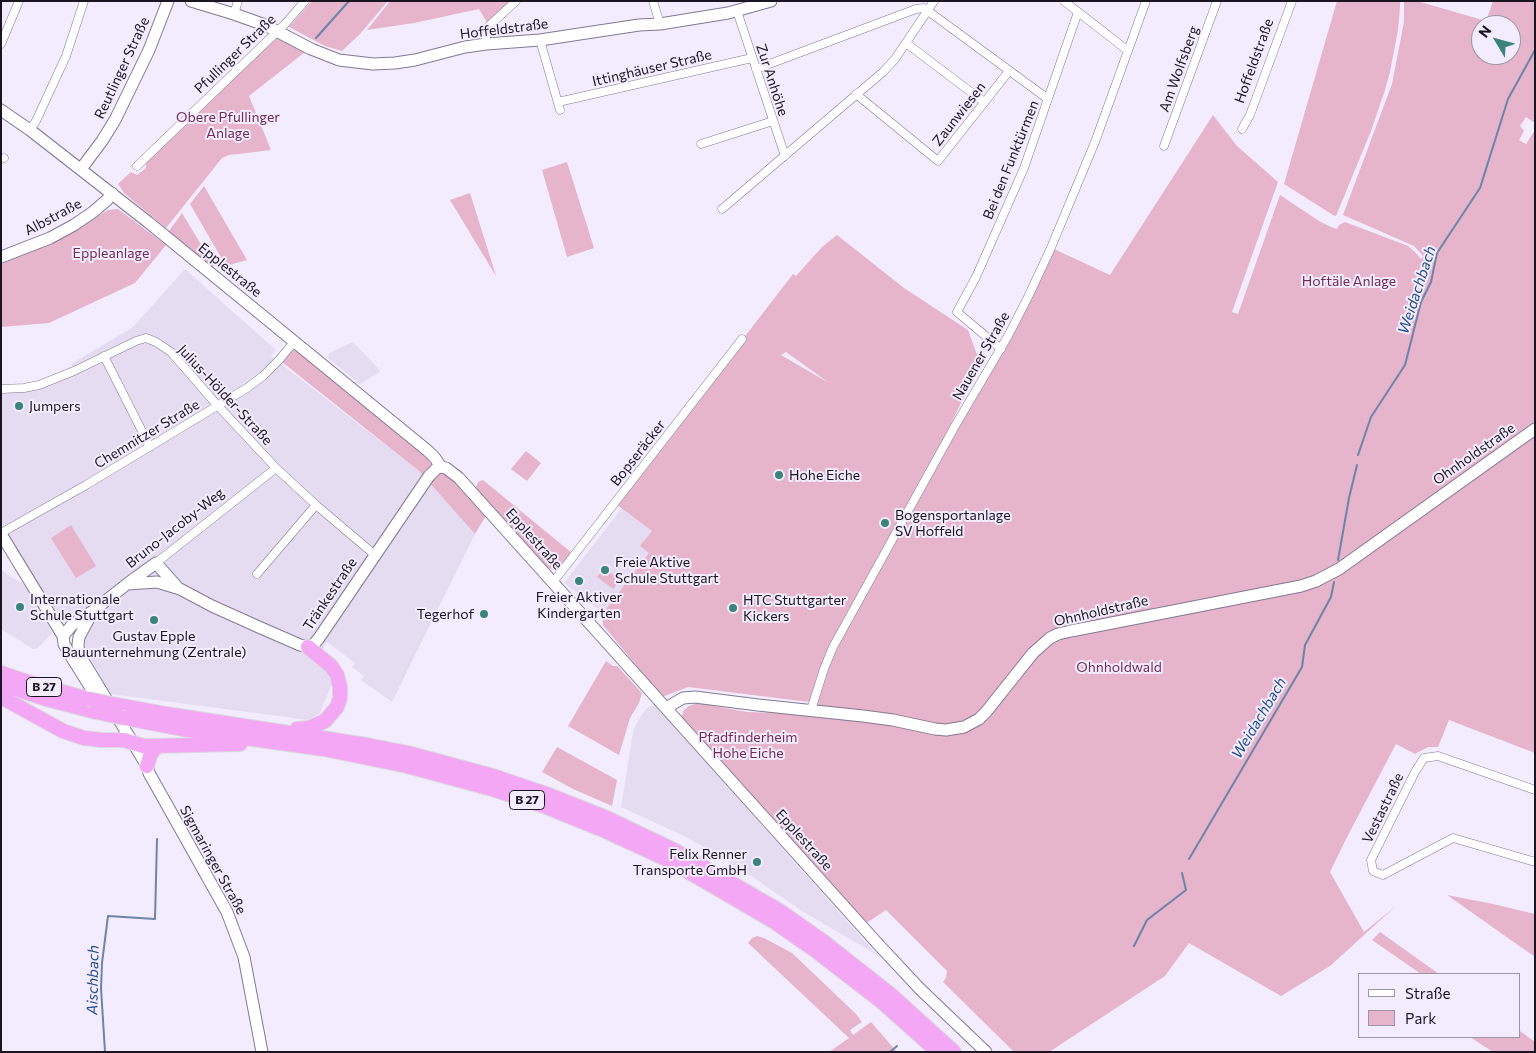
<!DOCTYPE html>
<meta charset="utf-8">
<style>
body{margin:0}
#map{position:relative;width:1536px;height:1053px;overflow:hidden;background:#f3ecff;font-family:Commissioner,sans-serif}
canvas{display:block}
.frame{position:absolute;inset:0;border:2px solid #1a1520;pointer-events:none}
.legend{position:absolute;left:1358px;top:973px;width:162px;height:65px;box-sizing:border-box;background:#f3ecff;border:1px solid #9c96a6;margin:0;padding:6px 9px;list-style:none;font-size:15px;color:#1a1520}
.legend li{display:flex;align-items:center;gap:10px;height:25px}
.legend b{width:25px;border:1px solid #9c96a6}
.north{position:absolute;left:1471px;top:15px;width:50px;height:50px;box-sizing:border-box;background:#f3ecff;border:1px solid #9c96a6;border-radius:50%;rotate:307deg;font-size:14px;font-weight:700;line-height:20px;text-align:center;color:#1a1520}
.north::after{content:'';display:block;margin:auto;width:18px;height:22px;background:#3c837e;clip-path:polygon(50% 0,100% 100%,50% 72%,0 100%)}
</style>
<div id="map">
<canvas width="1536" height="1053"></canvas>
<div class="frame"></div>
<ul class="legend">
<li><b style="height:6px;background:#fff"></b>Straße</li>
<li><b style="height:14px;background:#e6b4cb"></b>Park</li>
</ul>
<div class="north">N</div>
</div>
<script>
const context = document.querySelector('canvas').getContext('2d');
context.lineJoin = 'round';
function fillPath(path, color) {
  context.fillStyle = color;
  context.fill(path, 'evenodd');
}
function shape(rows) {
  const path = new Path2D();
  for (const r of rows) {
    path.moveTo(r[0], r[1]);
    for (let i = 2; i < r.length; i += 2) path.lineTo(r[i], r[i + 1]);
  }
  return path;
}
function strokePath(path, color, width, dash) {
  context.strokeStyle = color;
  context.lineWidth = width;
  context.lineCap = dash ? 'butt' : 'round';
  context.setLineDash(dash || []);
  context.stroke(path);
}
function write(font, color, halo, rows, align = 'center') {
  context.font = font + ' Commissioner,sans-serif';
  context.lineWidth = 4;
  context.setLineDash([]);
  context.textBaseline = 'middle';
  context.strokeStyle = halo;
  context.fillStyle = color;
  for (const [text, x, y, turn = 0] of rows) {
    context.save();
    context.translate(x, y);
    context.rotate((+turn || 0) * Math.PI / 180);
    context.textAlign = isNaN(turn) ? turn : align;
    if (halo) context.strokeText(text, 0, 0);
    context.fillText(text, 0, 0);
    context.restore();
  }
}
const built = shape([
 [185,269,276,350,271,356,419,471,475,534,392,702,361,680,364,676,352,667,355,663,327,642,314,663,325,670,332,684,320,713,308,720,111,694,81,643,83,635,72,624,65,623,33,578,1,522,1,389,24,388,74,370,71,364,133,327],
 [353,342,377,367,380,372,360,384,328,358,329,353],
 [622,508,652,531,650,553,603,613,564,583],
 [1,569,9,576,26,585,52,633,38,648,33,649,1,629],
 [651,706,656,706,877,955,802,911,754,878,716,854,686,837,621,807,633,732,637,722,646,709]
]);
const green = shape([
 [312,1,388,1,360,34,342,51,325,46,289,27],
 [390,1,513,1,489,26,479,9,414,23,367,30],
 [1337,1,1400,1,1400,7,1398,30,1390,72,1385,90,1371,131,1336,216,1333,215,1284,184],
 [1404,1,1417,1,1486,21,1493,1,1535,1,1535,123,1526,117,1520,126,1524,131,1519,140,1526,144,1535,130,1535,753,1449,720,1438,747,1428,747,1415,754,1396,744,1346,839,1330,872,1364,932,1396,906,1330,966,1281,996,1189,943,1165,976,1049,1052,1014,1052,943,982,946,978,947,971,886,910,865,924,681,718,684,710,689,706,698,703,747,712,811,714,825,669,809,702,688,687,662,697,603,625,603,613,649,553,640,546,652,531,612,501,746,335,793,274,796,276,822,247,837,235,904,288,968,330,980,363,939,449,844,631,1004,348,1054,249,1110,275,1213,115,1237,146,1278,182,1232,312,1238,314,1280,195,1319,221,1331,227,1337,229,1339,225,1345,222,1408,246,1415,252,1421,259,1423,256,1414,246,1343,215,1392,84,1404,22],
 [1481,25,1511,25,1511,55,1481,55],
 [786,352,829,383,781,355],
 [277,37,305,52,249,96,271,150,229,155,222,158,166,228,124,193,118,184,131,172,137,175,146,168,146,162],
 [567,162,594,248,567,257,542,170],
 [204,186,247,260,226,266,190,204],
 [470,193,496,276,450,200],
 [118,209,166,245,135,283,49,323,1,327,1,263,72,233,108,210],
 [182,213,214,266,211,267,169,231],
 [296,350,425,454,430,463,454,479,487,514,475,534,419,471,282,362,291,351],
 [526,451,541,463,527,481,511,469],
 [483,480,572,553,559,570,551,569,544,566,476,488,478,482],
 [71,525,96,566,76,578,51,538],
 [604,568,620,580,613,589,597,577],
 [606,661,613,666,617,666,642,693,639,703,630,718,619,755,568,726],
 [557,747,617,780,612,806,573,789,542,772],
 [1447,895,1493,904,1535,914,1535,957],
 [1380,932,1439,974,1421,974,1372,940],
 [757,936,764,938,792,953,856,1014,862,1022,850,1030,853,1035,871,1022,897,1052,829,1052,849,1038,748,943,752,938],
 [1520,1031,1535,1042,1535,1052,1493,1052,1470,1037,1520,1037]
]);
const stream = shape([
 [316,38,349,1],
 [1358,455,1371,417,1405,365,1421,302,1431,282,1437,253,1480,188,1508,99,1535,50],
 [1338,560,1349,498,1357,465],
 [1189,859,1302,667,1305,645,1331,597,1334,582],
 [1134,946,1147,920,1186,890,1182,873],
 [105,1052,101,988,102,963,108,916,155,919,157,839],
 [890,1052,897,1046]
]);
const street = shape([
 [653,1,660,24],
 [1064,1,1127,50],
 [737,11,785,156],
 [234,14,238,1],
 [540,40,560,110],
 [906,43,984,102],
 [1,44,19,1],
 [486,44,486,36,489,26,516,1],
 [756,69,916,9,924,8,1048,99],
 [856,94,938,161,1009,71],
 [558,102,752,58],
 [1242,129,1250,115,1292,1],
 [30,130,36,121,66,56,84,1],
 [701,144,773,121],
 [1164,146,1217,1],
 [1,159,4,158],
 [137,166,285,24,305,1],
 [722,209,883,72,895,59,934,1],
 [1001,349,957,312,976,277,1024,168,1078,12],
 [104,356,150,447],
 [1,389,24,388,39,385,74,371,136,341,146,338,156,342,171,352,218,406,276,468,316,505,375,555],
 [1,533,86,485,247,388,263,376,279,360,294,342],
 [156,563,276,468],
 [257,574,316,505],
 [553,582,561,572,742,339],
 [811,710,824,669,833,647,955,426,1008,336,1028,297,1050,250,1095,142,1146,1],
 [1535,790,1438,756,1424,758,1415,772,1371,860,1373,871,1383,875,1453,838,1535,862]
]);
const secondary = shape([
 [191,1,234,14,265,25,311,49,339,60,373,64,395,63,415,60,465,47,486,44,540,40,639,25,660,24,728,13,771,1],
 [1,110,30,130,148,222,428,451,435,458,441,467,446,468,459,478,877,943,920,989,986,1052],
 [81,169,102,141,115,120,149,50,168,1],
 [1,257,50,238,74,225,93,212,107,200,112,193],
 [1,534,63,636,64,644,69,653,101,704],
 [127,584,157,582,180,589,212,606,261,628,300,645,308,647,314,644,319,638,429,476,436,469,441,467],
 [93,611,79,637,78,645,79,654,147,766,149,773,227,912,244,957,262,1052],
 [63,636,72,625,93,611,127,584,156,563,178,588],
 [666,708,683,698,695,697,758,705,863,716,893,720,935,729,946,730,964,727,979,719,986,712,1033,653,1050,638,1058,634,1071,631,1301,586,1316,581,1339,569,1535,429]
]);
const highway = shape([
 [1,673,31,683,88,699],
 [1,684,46,699,96,712],
 [1,697,63,731,84,738,102,740,124,740,143,746,151,746,240,744],
 [117,705,166,714,367,745,408,753,493,776,549,795,607,818,674,850,780,911,824,942,890,994,954,1052],
 [125,718,188,730,324,749,407,766,492,789,544,806,603,830,670,861,773,921,816,951,882,1002,938,1052],
 [297,729,309,728,325,721,337,707,340,698,340,687,337,675,331,666,308,647],
 [147,766,151,753,158,746]
]);
const highwayBridge = shape([
 [88,699,117,705],
 [96,712,125,718]
]);
const markers = [
 [19,406,5,"#3c837e"],
 [779,475,5,"#3c837e"],
 [885,523,5,"#3c837e"],
 [605,570,5,"#3c837e"],
 [579,581,5,"#3c837e"],
 [20,607,5,"#3c837e"],
 [733,608,5,"#3c837e"],
 [484,614,5,"#3c837e"],
 [154,620,5,"#3c837e"],
 [757,862,5,"#3c837e"]
];
const shields = [
 [44,687,35],
 [527,800,35]
];
const shieldNames = [
 ["B 27",44,687],
 ["B 27",527,800]
];
const streetNames = [
 ["Hoffeldstraße",504,29,-7],
 ["Pfullinger Straße",235,54,-44],
 ["Hoffeldstraße",1254,61,-70],
 ["Reutlinger Straße",122,68,-65],
 ["Ittinghäuser Straße",652,68,-13],
 ["Am Wolfsberg",1179,69,-70],
 ["Zur Anhöhe",772,80,72],
 ["Zaunwiesen",959,114,-52],
 ["Bei den Funktürmen",1011,160,-68],
 ["Albstraße",53,217,-28],
 ["Epplestraße",230,270,39],
 ["Nauener Straße",981,356,-60],
 ["Julius-Hölder-Straße",225,395,47],
 ["Chemnitzer Straße",147,434,-31],
 ["Bopseräcker",638,453,-52],
 ["Ohnholdstraße",1474,454,-35],
 ["Bruno-Jacoby-Weg",175,528,-38],
 ["Epplestraße",534,539,48],
 ["Tränkestraße",330,594,-56],
 ["Ohnholdstraße",1101,611,-13],
 ["Vestastraße",1383,808,-64],
 ["Epplestraße",804,840,48],
 ["Sigmaringer Straße",213,860,61]
];
const parkNames = [
 ["Obere Pfullinger",228,117],
 ["Anlage",228,133],
 ["Eppleanlage",111,253],
 ["Hoftäle Anlage",1349,281],
 ["Ohnholdwald",1119,667],
 ["Pfadfinderheim",748,737],
 ["Hohe Eiche",748,753]
];
const poiNames = [
 ["Jumpers",29,406],
 ["Hohe Eiche",789,475],
 ["Bogensportanlage",895,515],
 ["SV Hoffeld",895,531],
 ["Freie Aktive",615,562],
 ["Schule Stuttgart",615,578],
 ["Freier Aktiver",579,597,"center"],
 ["Kindergarten",579,613,"center"],
 ["Internationale",30,599],
 ["Schule Stuttgart",30,615],
 ["HTC Stuttgarter",743,600],
 ["Kickers",743,616],
 ["Tegerhof",474,614,"right"],
 ["Gustav Epple",154,636,"center"],
 ["Bauunternehmung (Zentrale)",154,652,"center"],
 ["Felix Renner",747,854,"right"],
 ["Transporte GmbH",747,870,"right"]
];
const waterNames = [
 ["Weidachbach",1417,290,-72],
 ["Weidachbach",1259,718,-59],
 ["Aischbach",93,980,-89]
];
fillPath(built, '#e5dcf2');
fillPath(green, '#e6b4cb');
strokePath(stream, '#6d84a8', 2);
strokePath(street, '#837894', 9);
strokePath(secondary, '#837894', 13);
strokePath(highway, '#dadadb', 16);
strokePath(street, '#fff', 8);
strokePath(secondary, '#fff', 11);
strokePath(highway, '#f4a7f5', 14);
strokePath(highwayBridge, '#dadadb', 16, []);
strokePath(highwayBridge, '#f4a7f5', 14);
for (const [x, y, r, color] of markers) {
  const dot = new Path2D();
  dot.arc(x, y, r, 0, 2 * Math.PI);
  context.fillStyle = color;
  context.fill(dot);
  strokePath(dot, '#f3ecff', 2);
}
for (const [x, y, w] of shields) {
  const box = new Path2D();
  box.roundRect(x - w / 2, y - 9.5, w, 19, 4);
  context.fillStyle = '#f3ecff';
  context.fill(box);
  strokePath(box, '#1a1520', 1);
}
write('bold 12px', '#1a1520', null, shieldNames);
write('14px', '#1a1520', '#f3ecff', streetNames);
write('14px', '#722c53', '#f3ecff', parkNames);
write('14px', '#1a1520', '#f3ecff', poiNames, 'left');
write('italic 15px', '#26508c', '#f3ecff', waterNames);
</script>
